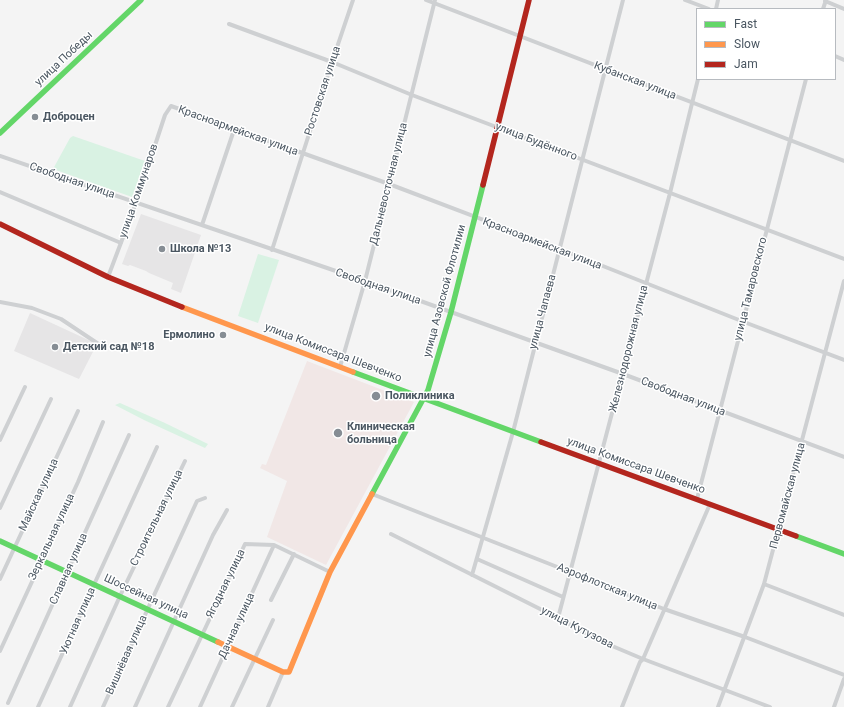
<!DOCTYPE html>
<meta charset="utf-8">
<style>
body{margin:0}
#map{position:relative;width:844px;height:707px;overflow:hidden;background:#f4f4f4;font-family:Roboto,sans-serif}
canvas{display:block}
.legend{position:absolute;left:696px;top:8px;width:140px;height:72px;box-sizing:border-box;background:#fff;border:1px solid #b7bbc0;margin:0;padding:5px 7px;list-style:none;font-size:12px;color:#4a5661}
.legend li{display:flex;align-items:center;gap:8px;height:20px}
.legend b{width:20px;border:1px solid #b7bbc0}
</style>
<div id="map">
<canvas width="844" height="707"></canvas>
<ul class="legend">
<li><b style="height:5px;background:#63d668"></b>Fast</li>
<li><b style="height:5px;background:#ff974d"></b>Slow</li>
<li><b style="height:5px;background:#b3261e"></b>Jam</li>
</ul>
</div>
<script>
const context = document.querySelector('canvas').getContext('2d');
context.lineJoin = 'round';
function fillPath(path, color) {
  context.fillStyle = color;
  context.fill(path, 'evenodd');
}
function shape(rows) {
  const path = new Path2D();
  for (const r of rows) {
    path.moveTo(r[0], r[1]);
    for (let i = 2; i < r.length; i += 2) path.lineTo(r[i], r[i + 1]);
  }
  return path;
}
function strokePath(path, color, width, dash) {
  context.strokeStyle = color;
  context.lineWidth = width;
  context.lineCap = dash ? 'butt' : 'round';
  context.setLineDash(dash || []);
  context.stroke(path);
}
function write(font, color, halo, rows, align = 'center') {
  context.font = font + ' Roboto,sans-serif';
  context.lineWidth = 3;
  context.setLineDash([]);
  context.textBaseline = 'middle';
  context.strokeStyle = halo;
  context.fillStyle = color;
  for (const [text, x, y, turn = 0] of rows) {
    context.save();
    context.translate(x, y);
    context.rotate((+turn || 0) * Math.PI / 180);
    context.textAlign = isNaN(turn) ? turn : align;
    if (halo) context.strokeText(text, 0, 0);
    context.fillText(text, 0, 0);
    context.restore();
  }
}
const education = shape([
 [141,214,201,235,181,293,171,289,173,283,149,273,146,271,130,265,128,266,122,264],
 [30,313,97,344,79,379,14,351]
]);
const medical = shape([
 [307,361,414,402,326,565,267,537,287,481,260,468,262,464,266,465]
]);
const green = shape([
 [73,136,145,161,132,197,53,169,70,138],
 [258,254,279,260,258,323,238,316],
 [120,403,165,423,208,444,205,448,144,420,115,405]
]);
const street = shape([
 [426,0,844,161],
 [685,0,709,9],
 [825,1,844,9],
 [716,9,718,0],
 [823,9,826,0],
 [229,24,332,62,412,95,844,259],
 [835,56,844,60],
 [0,156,365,281,623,374,844,457],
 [0,192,121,243],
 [202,225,234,130],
 [272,250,332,62,353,0],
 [108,277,136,203,165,115,171,106,389,184,560,249,744,322,844,360],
 [0,302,32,308,61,319,100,345],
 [340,367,365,281,435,0],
 [0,440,25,387],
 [372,494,664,609,745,637,844,675],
 [697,499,806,79],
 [0,508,51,399],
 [391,534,558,618,598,640,643,659,770,707],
 [477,559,563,597],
 [472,575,513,432,623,0],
 [0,579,78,411],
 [764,584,844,615],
 [271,600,294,554],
 [558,618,670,193,698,79],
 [0,651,78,482,103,422],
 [8,703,129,435],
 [38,707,157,447],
 [70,707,120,596,185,461],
 [103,707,197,501,205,498],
 [135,707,213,535,227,510],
 [168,707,245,544,274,545,330,572],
 [200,707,274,545],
 [232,707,273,620],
 [268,707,283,672],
 [622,707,640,662,643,659,710,504],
 [718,707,764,584,844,281],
 [834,707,844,679]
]);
const fast = shape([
 [0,133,141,0],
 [353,372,541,442],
 [372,494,428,390,451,312,483,185],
 [796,536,844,554],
 [0,541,218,642]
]);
const slow = shape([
 [182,307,353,372],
 [218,642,283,672,289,672,330,572,372,494]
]);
const jam = shape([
 [483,185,529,0],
 [0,224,108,277,182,307],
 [541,442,796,536]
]);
const markers = [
 [35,117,4,"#868d94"],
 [162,249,4,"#868d94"],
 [223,335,4,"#868d94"],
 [55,347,4,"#868d94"],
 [376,396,5,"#868d94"],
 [338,433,5,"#868d94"]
];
const streetNames = [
 ["улица Победы",64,59,-43],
 ["Кубанская улица",635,81,21],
 ["Ростовская улица",323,91,-72],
 ["Красноармейская улица",238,131,20],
 ["улица Будённого",536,142,21],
 ["Свободная улица",72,181,19],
 ["Дальневосточная улица",389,184,-76],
 ["улица Коммунаров",139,191,-71],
 ["Красноармейская улица",542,244,21],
 ["Свободная улица",378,287,19],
 ["улица Тамаровского",751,289,-76],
 ["улица Азовской Флотилии",445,291,-75],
 ["улица Чапаева",543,312,-75],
 ["Железнодорожная улица",629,349,-76],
 ["улица Комиссара Шевченко",333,353,21],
 ["Свободная улица",683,397,21],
 ["улица Комиссара Шевченко",636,466,20],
 ["Майская улица",39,495,-65],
 ["Первомайская улица",788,496,-75],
 ["Строительная улица",157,518,-64],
 ["Зеркальная улица",52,537,-65],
 ["Славная улица",69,569,-66],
 ["Ягодная улица",226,584,-64],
 ["Аэрофлотская улица",607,587,22],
 ["Шоссейная улица",146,597,25],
 ["Уютная улица",78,621,-66],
 ["Дачная улица",237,626,-65],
 ["улица Кутузова",577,628,27],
 ["Вишнёвая улица",127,655,-66]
];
const poiNames = [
 ["Доброцен",43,117],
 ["Школа №13",170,249],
 ["Ермолино",215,335,"right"],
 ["Детский сад №18",63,347],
 ["Поликлиника",385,396],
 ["Клиническая",347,427],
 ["больница",347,440]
];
fillPath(education, '#e6e5e6');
fillPath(medical, '#f1e7e6');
fillPath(green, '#d9f2e3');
strokePath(street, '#ced0d2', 4);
strokePath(fast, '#63d668', 5.5);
strokePath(slow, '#ff974d', 5.5);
strokePath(jam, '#b3261e', 5.5);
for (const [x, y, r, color] of markers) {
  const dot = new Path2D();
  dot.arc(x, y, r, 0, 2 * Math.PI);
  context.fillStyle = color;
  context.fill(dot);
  strokePath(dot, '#fff', 1.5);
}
write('11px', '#4a5661', '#fff', streetNames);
write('bold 11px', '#4a5661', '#fff', poiNames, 'left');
</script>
